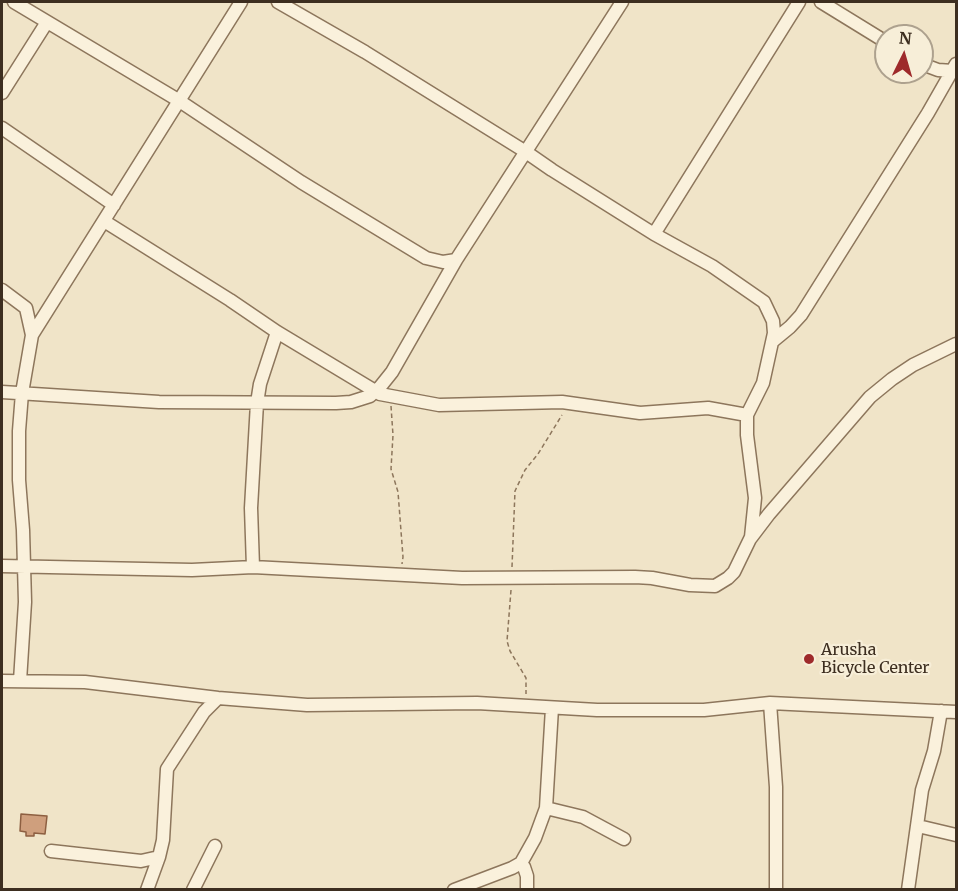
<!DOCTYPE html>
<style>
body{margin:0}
#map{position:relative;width:958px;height:891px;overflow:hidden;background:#f0e4c8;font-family:Merriweather,serif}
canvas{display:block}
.frame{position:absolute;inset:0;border:3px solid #3d2e20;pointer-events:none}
.north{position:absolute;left:874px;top:24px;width:60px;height:60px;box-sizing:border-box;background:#f7eed8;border:2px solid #ada18e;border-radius:50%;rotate:5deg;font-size:16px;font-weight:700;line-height:24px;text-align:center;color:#3d2e20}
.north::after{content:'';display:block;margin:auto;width:21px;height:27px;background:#9e2a2b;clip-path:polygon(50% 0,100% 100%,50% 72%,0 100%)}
</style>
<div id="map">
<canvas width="958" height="891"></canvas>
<div class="frame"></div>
<div class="north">N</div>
</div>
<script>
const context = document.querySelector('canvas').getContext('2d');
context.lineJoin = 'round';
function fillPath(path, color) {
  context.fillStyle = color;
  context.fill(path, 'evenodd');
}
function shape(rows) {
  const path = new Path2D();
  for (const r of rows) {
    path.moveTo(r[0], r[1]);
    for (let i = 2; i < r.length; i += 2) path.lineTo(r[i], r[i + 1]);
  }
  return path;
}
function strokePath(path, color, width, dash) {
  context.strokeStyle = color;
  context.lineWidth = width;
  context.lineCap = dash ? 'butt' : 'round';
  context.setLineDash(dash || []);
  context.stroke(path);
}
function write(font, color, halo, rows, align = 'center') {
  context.font = font + ' Merriweather,serif';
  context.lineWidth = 4.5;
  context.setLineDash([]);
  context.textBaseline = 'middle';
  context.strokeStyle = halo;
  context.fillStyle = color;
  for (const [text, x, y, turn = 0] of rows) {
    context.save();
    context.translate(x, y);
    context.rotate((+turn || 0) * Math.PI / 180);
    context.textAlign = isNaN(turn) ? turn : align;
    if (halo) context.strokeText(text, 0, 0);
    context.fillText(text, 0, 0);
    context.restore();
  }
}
const building = shape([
 [21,814,47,816,45,834,34,833,34,836,26,836,26,832,20,831,21,814]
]);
const path = shape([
 [391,406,393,435,391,469,398,492,403,557,402,564],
 [512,567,515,491,525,470,538,454,562,415],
 [511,590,507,641,510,651,526,678,526,694]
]);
const minor = shape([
 [14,2,178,100,301,182,426,258,443,262,456,260],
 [278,2,365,52,526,152,552,170,654,234,712,266,764,302,773,321,774,333,763,383,747,415,747,435,755,498,751,537],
 [821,2,886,42],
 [922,64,938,70,953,71],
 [2,93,47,22],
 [2,128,114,205],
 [104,221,230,300,277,332,380,394,439,405,562,402,640,413,708,408,747,415],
 [654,234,799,2],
 [2,290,26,308,32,335],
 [773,341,790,327,801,315,928,113,956,64],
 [2,392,159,402,336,403,351,402,370,396,380,387,392,372,456,260,622,2],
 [2,566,192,570,253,567,462,578,635,577,652,578,690,585,715,586,728,578,734,572,750,539,769,514,870,397,892,379,913,365,956,344],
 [253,567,251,508,257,403,260,384,277,332],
 [2,681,85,682,218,698,307,705,477,703,597,710,704,710,770,703,956,712],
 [20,681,25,602,23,530,19,480,19,431,22,393,32,335,241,2],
 [770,703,776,787,776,890],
 [546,808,583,817,624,839],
 [918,826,956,835],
 [51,851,141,861,159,857],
 [521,863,524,867,527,876,527,890],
 [147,890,159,857,163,840,167,769,204,712,218,698],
 [193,890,215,846],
 [454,890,512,868,521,863,535,838,546,808,552,708],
 [908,890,922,790,934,751,941,711]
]);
const markers = [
 [809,659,6,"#9e2a2b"]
];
const poiNames = [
 ["Arusha",821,650],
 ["Bicycle Center",821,668]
];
fillPath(building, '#cf9f7d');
strokePath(building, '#8d5f41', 1.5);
strokePath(minor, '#8d765c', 15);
strokePath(path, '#8d765c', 1.5, [4.5, 3]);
strokePath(minor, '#faf1dc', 12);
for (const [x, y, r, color] of markers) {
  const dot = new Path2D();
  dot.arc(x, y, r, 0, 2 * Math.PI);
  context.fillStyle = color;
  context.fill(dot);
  strokePath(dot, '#f7eed8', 2);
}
write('16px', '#3d2e20', '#f7eed8', poiNames, 'left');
</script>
